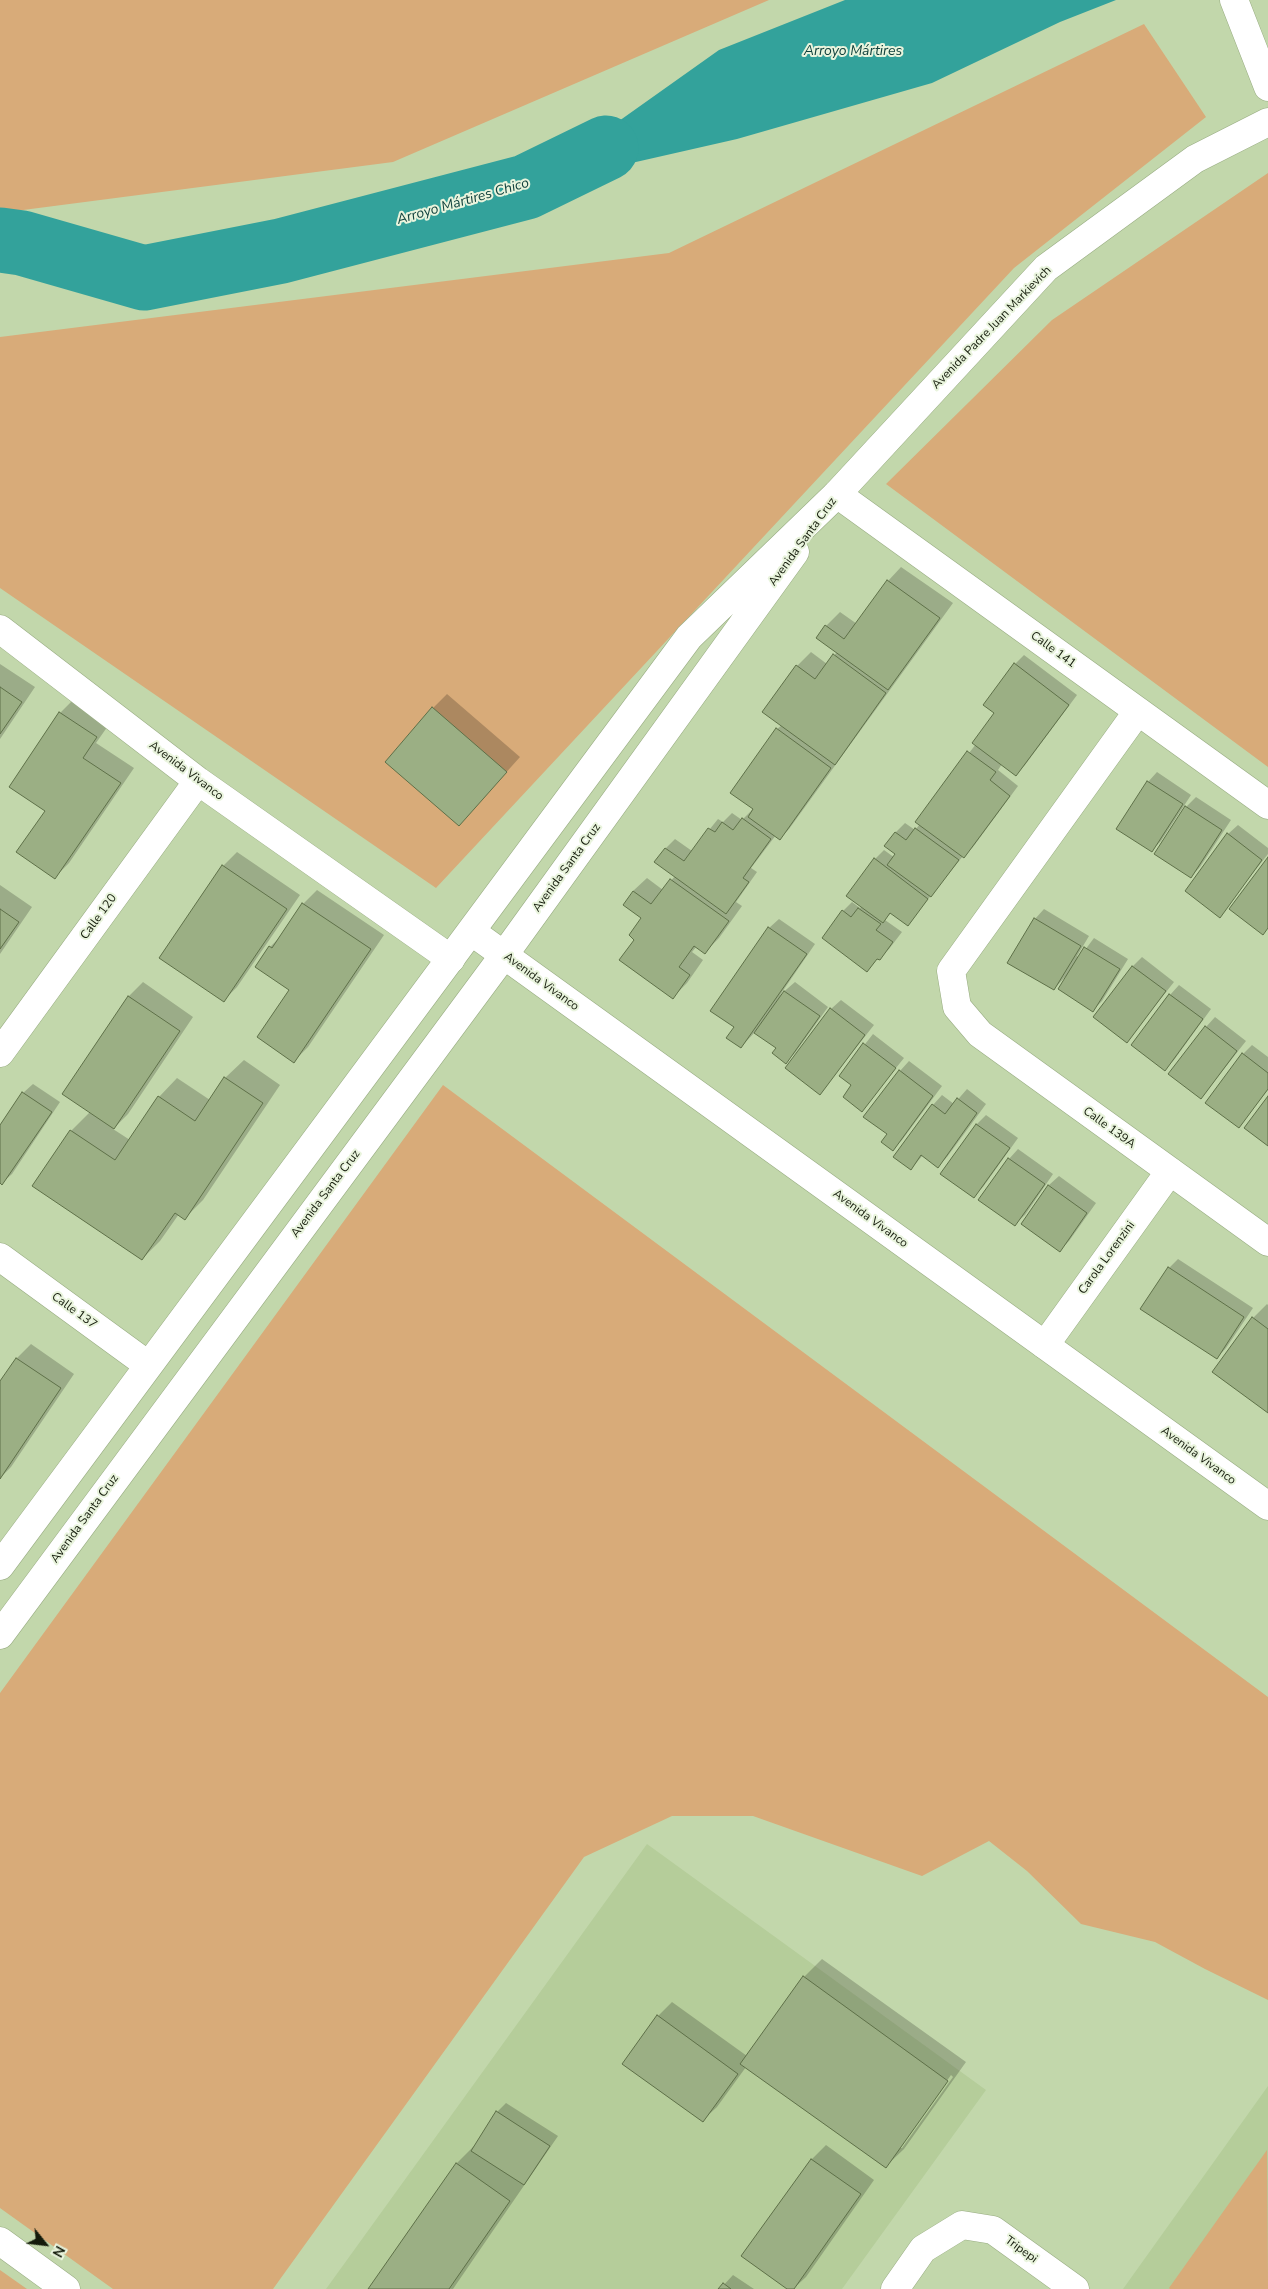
<!DOCTYPE html>
<meta charset="utf-8">
<style>
body{margin:0}
#map{position:relative;width:1268px;height:2289px;overflow:hidden;background:#c2d7ab;font-family:"Nunito Sans",sans-serif}
canvas{display:block}
.north{position:absolute;left:20px;top:2219px;width:50px;height:50px;-webkit-text-stroke:4px #e9f4dd;paint-order:stroke;rotate:119deg;font-size:14px;font-weight:700;line-height:20px;text-align:center;color:#141b0b}
.north::after{content:'';display:block;margin:auto;width:18px;height:22px;background:#141b0b;clip-path:polygon(50% 0,100% 100%,50% 72%,0 100%)}
</style>
<div id="map">
<canvas width="1268" height="2289"></canvas>
<div class="north">N</div>
</div>
<script>
const context = document.querySelector('canvas').getContext('2d');
context.lineJoin = 'round';
function fillPath(path, color) {
  context.fillStyle = color;
  context.fill(path, 'evenodd');
}
function shape(rows) {
  const path = new Path2D();
  for (const r of rows) {
    path.moveTo(r[0], r[1]);
    for (let i = 2; i < r.length; i += 2) path.lineTo(r[i], r[i + 1]);
  }
  return path;
}
function strokePath(path, color, width, dash) {
  context.strokeStyle = color;
  context.lineWidth = width;
  context.lineCap = dash ? 'butt' : 'round';
  context.setLineDash(dash || []);
  context.stroke(path);
}
function write(font, color, halo, rows, align = 'center') {
  context.font = font + ' "Nunito Sans",sans-serif';
  context.lineWidth = 4;
  context.setLineDash([]);
  context.textBaseline = 'middle';
  context.strokeStyle = halo;
  context.fillStyle = color;
  for (const [text, x, y, turn = 0] of rows) {
    context.save();
    context.translate(x, y);
    context.rotate((+turn || 0) * Math.PI / 180);
    context.textAlign = isNaN(turn) ? turn : align;
    if (halo) context.strokeText(text, 0, 0);
    context.fillText(text, 0, 0);
    context.restore();
  }
}
const built = shape([
 [647,1844,986,2090,842,2289,326,2289],
 [1268,2086,1268,2289,1123,2289]
]);
const green = shape([
 [0,0,769,0,393,162,0,213],
 [1144,24,1206,117,1014,268,436,888,0,588,0,337,669,253],
 [1268,173,1268,767,886,484,1052,320],
 [443,1085,1268,1697,1268,2000,1205,1969,1155,1942,1081,1924,1027,1871,989,1841,922,1876,753,1816,672,1816,584,1857,273,2289,113,2289,0,2208,0,1693],
 [1267,2150,1268,2289,1170,2289,1169,2288],
 [0,2270,27,2289,0,2289]
]);
const water = shape([
 [845,0,1116,0,1060,22,932,83,737,139,526,187,719,50]
]);
const shadow = shape([
 [901,567,953,603,789,829,780,838,776,835,751,868,757,872,736,902,742,906,719,938,705,952,697,946,692,952,703,960,687,983,673,997,633,891,647,878,663,890,675,876,666,848,675,839,692,851,718,819,723,822,732,813,742,820,754,808,777,729,782,725,797,666,811,652,827,664,837,652,826,626,840,612,857,624,888,581],
 [1024,655,1077,695,1025,765,1016,774,1002,764,998,770,1018,786,973,847,963,856,908,924,892,912,887,917,885,920,902,932,889,949,873,962,875,962,867,970,843,911,852,902,860,908,862,906,875,859,884,850,895,858,897,854,886,846,896,832,905,823,915,830,920,824,916,822,976,744,995,713,1015,664],
 [0,664,35,687,0,739],
 [447,694,520,757,459,825,433,708],
 [74,699,110,723,96,743,134,768,69,863,55,877,46,810,11,786,60,713],
 [1157,772,1191,795,1161,841,1151,851,1148,782],
 [1196,797,1231,820,1200,867,1191,877,1156,854,1186,807],
 [1238,825,1268,848,1268,854,1219,916,1228,834],
 [237,852,300,895,237,987,223,1001,223,866],
 [0,885,32,907,0,954],
 [317,890,384,935,308,1047,294,1061,290,989,270,947,283,934,303,904],
 [1044,909,1089,936,1077,956,1079,958,1094,938,1128,959,1102,1001,1093,1010,1066,976,1054,989,1035,919],
 [779,919,815,944,780,995,795,982,828,1007,795,1053,786,1062,778,1048,755,1032,741,1047,735,1027,712,1011,769,928],
 [1142,957,1174,982,1127,1041,1132,967],
 [143,982,193,1017,128,1114,113,1129,130,1140,159,1097,177,1078,210,1100,225,1078,244,1060,280,1085,203,1200,185,1218,179,1214,160,1241,142,1259,34,1186,71,1131,90,1112,63,1094,129,996],
 [1179,985,1211,1009,1174,1060,1165,1069,1133,1045,1170,995],
 [841,1000,874,1025,820,1093,831,1009],
 [1215,1017,1246,1041,1201,1098,1206,1027],
 [873,1034,904,1058,862,1110,853,1085,840,1076],
 [1252,1045,1268,1057,1268,1090,1239,1126,1243,1054],
 [909,1061,942,1086,902,1140,893,1149,888,1134,900,1071],
 [33,1084,60,1102,12,1174,2,1183,0,1182,0,1127,23,1093],
 [967,1089,986,1104,947,1157,938,1166,923,1155,911,1169,933,1105,942,1095,954,1104],
 [986,1115,1018,1138,983,1187,973,1196,941,1174,977,1124],
 [1018,1149,1053,1174,1025,1215,1015,1224,980,1199,1009,1159],
 [1059,1176,1096,1203,1069,1241,1060,1250,1022,1224,1049,1185],
 [1178,1259,1253,1308,1226,1348,1217,1358,1169,1268],
 [1267,1304,1268,1305,1268,1412,1253,1318],
 [31,1344,74,1374,11,1467,0,1478,0,1383,17,1358],
 [822,1959,966,2062,904,2149,885,2167,746,2067,717,2107,703,2120,658,2016,672,2002,747,2056,804,1977],
 [951,2075,953,2077,902,2148,899,2148],
 [506,2103,558,2136,453,2289,370,2289,457,2163,475,2145,497,2112],
 [826,2145,874,2180,806,2277,793,2289,789,2289,743,2256,812,2159],
 [733,2275,754,2289,720,2289]
]);
const river = shape([
 [0,240,22,243,144,278,281,251,526,187,606,148]
]);
const building = shape([
 [887,580,940,618,888,690,816,638,825,625,844,639,887,580],
 [833,654,886,693,835,765,762,712,796,665,815,679,833,654],
 [1014,663,1069,705,1016,776,972,743,994,713,983,705,1014,663],
 [0,687,22,702,0,734,0,687],
 [432,707,507,772,459,826,385,762,432,707],
 [59,712,97,737,83,758,121,783,55,879,16,852,45,811,9,787,59,712],
 [776,728,831,768,780,840,748,817,753,809,730,793,776,728],
 [967,751,996,772,990,780,1010,796,964,858,915,822,967,751],
 [1147,781,1183,804,1152,852,1116,829,1147,781],
 [1185,806,1222,830,1191,878,1154,854,1185,806],
 [742,818,771,839,743,878,749,882,726,914,654,862,665,848,684,861,708,828,715,832,722,822,733,830,742,818],
 [915,828,959,860,931,897,887,865,895,854,884,846,895,832,906,840,915,828],
 [1227,833,1262,860,1220,918,1185,891,1227,833],
 [1268,857,1268,928,1263,935,1229,909,1268,857],
 [874,858,928,899,908,926,890,913,883,923,846,896,874,858],
 [222,865,287,909,224,1002,159,958,222,865],
 [670,879,729,921,705,954,694,946,679,967,690,975,673,999,619,960,634,940,629,935,641,918,623,905,633,891,651,904,670,879],
 [302,903,371,949,294,1063,257,1037,289,990,255,967,269,946,272,948,302,903],
 [858,908,881,924,876,930,893,942,880,960,877,959,867,972,822,938,842,910,851,917,858,908],
 [0,909,19,922,0,949,0,909],
 [1034,918,1081,946,1054,990,1007,963,1034,918],
 [768,927,807,954,741,1048,726,1038,734,1027,710,1011,768,927],
 [1084,947,1120,969,1093,1012,1058,989,1084,947],
 [1132,966,1166,991,1127,1043,1093,1017,1132,966],
 [784,991,820,1016,786,1064,772,1053,776,1048,754,1033,784,991],
 [1169,994,1203,1019,1165,1071,1131,1045,1169,994],
 [128,996,180,1031,114,1129,62,1094,128,996],
 [830,1008,865,1035,820,1095,785,1068,830,1008],
 [1205,1026,1237,1051,1201,1099,1168,1074,1205,1026],
 [863,1043,896,1068,862,1112,843,1097,851,1085,839,1076,863,1043],
 [1242,1053,1268,1073,1268,1089,1239,1128,1205,1103,1242,1053],
 [899,1070,933,1096,893,1151,881,1142,887,1134,863,1117,899,1070],
 [224,1077,263,1103,185,1220,175,1213,142,1260,32,1186,70,1130,115,1160,158,1096,195,1121,224,1077],
 [22,1092,52,1112,2,1185,0,1183,0,1125,22,1092],
 [1268,1096,1268,1146,1244,1128,1268,1096],
 [957,1098,977,1113,938,1168,921,1155,911,1170,893,1157,932,1104,945,1114,957,1098],
 [976,1124,1010,1148,974,1198,940,1174,976,1124],
 [1008,1158,1045,1184,1015,1226,978,1200,1008,1158],
 [1048,1185,1087,1213,1060,1252,1021,1224,1048,1185],
 [1168,1267,1244,1317,1217,1359,1140,1309,1168,1267],
 [1252,1317,1268,1329,1268,1413,1212,1372,1252,1317],
 [16,1358,61,1388,0,1479,0,1381,16,1358],
 [803,1976,948,2081,886,2168,740,2064,803,1976],
 [657,2015,738,2074,703,2122,622,2064,657,2015],
 [496,2111,550,2146,524,2185,471,2151,496,2111],
 [811,2159,861,2194,794,2289,787,2289,741,2256,811,2159],
 [456,2163,510,2201,449,2289,368,2289,456,2163],
 [723,2283,731,2289,718,2289,723,2283]
]);
const minor = shape([
 [837,494,1268,805],
 [0,629,198,781,451,959],
 [1138,711,951,971,957,1007,980,1034,1268,1242],
 [0,1053,198,781],
 [0,1257,148,1365],
 [1045,1345,1170,1171],
 [0,2241,66,2289],
 [895,2289,923,2249,962,2225,993,2230,1075,2289]
]);
const tertiary = shape([
 [472,932,1268,1506]
]);
const secondary = shape([
 [1234,0,1268,87],
 [0,1566,689,637,837,494,1046,268,1195,159,1268,122],
 [0,1635,504,955,795,552]
]);
const streetNames = [
 ["Avenida Padre Juan Markievich",992,328,-46],
 ["Avenida Santa Cruz",803,542,-54],
 ["Calle 141",1053,650,36],
 ["Avenida Vivanco",186,771,37],
 ["Avenida Santa Cruz",567,868,-54],
 ["Calle 120",99,917,-54],
 ["Avenida Vivanco",541,982,36],
 ["Calle 139A",1109,1128,36],
 ["Avenida Santa Cruz",326,1194,-53],
 ["Avenida Vivanco",870,1219,36],
 ["Carola Lorenzini",1107,1258,-54],
 ["Calle 137",74,1311,36],
 ["Avenida Vivanco",1198,1456,36],
 ["Avenida Santa Cruz",85,1519,-54],
 ["Tripepi",1021,2250,36]
];
const waterNames = [
 ["Arroyo Mártires",853,52],
 ["Arroyo Mártires Chico",463,202,-16]
];
fillPath(built, '#b5cd9a');
fillPath(green, '#d8ab79');
fillPath(water, '#33a29b');
fillPath(shadow, '#0003');
strokePath(river, '#33a29b', 65);
fillPath(building, '#9baf84');
strokePath(building, '#5e7048', 1);
strokePath(minor, '#98ac82', 29);
strokePath(tertiary, '#98ac82', 29);
strokePath(secondary, '#98ac82', 29);
strokePath(minor, '#fff', 28);
strokePath(tertiary, '#fff', 28);
strokePath(secondary, '#fff', 28);
write('12px', '#141b0b', '#e9f4dd', streetNames);
write('italic 14px', '#10413d', '#e9f4dd', waterNames);
</script>
